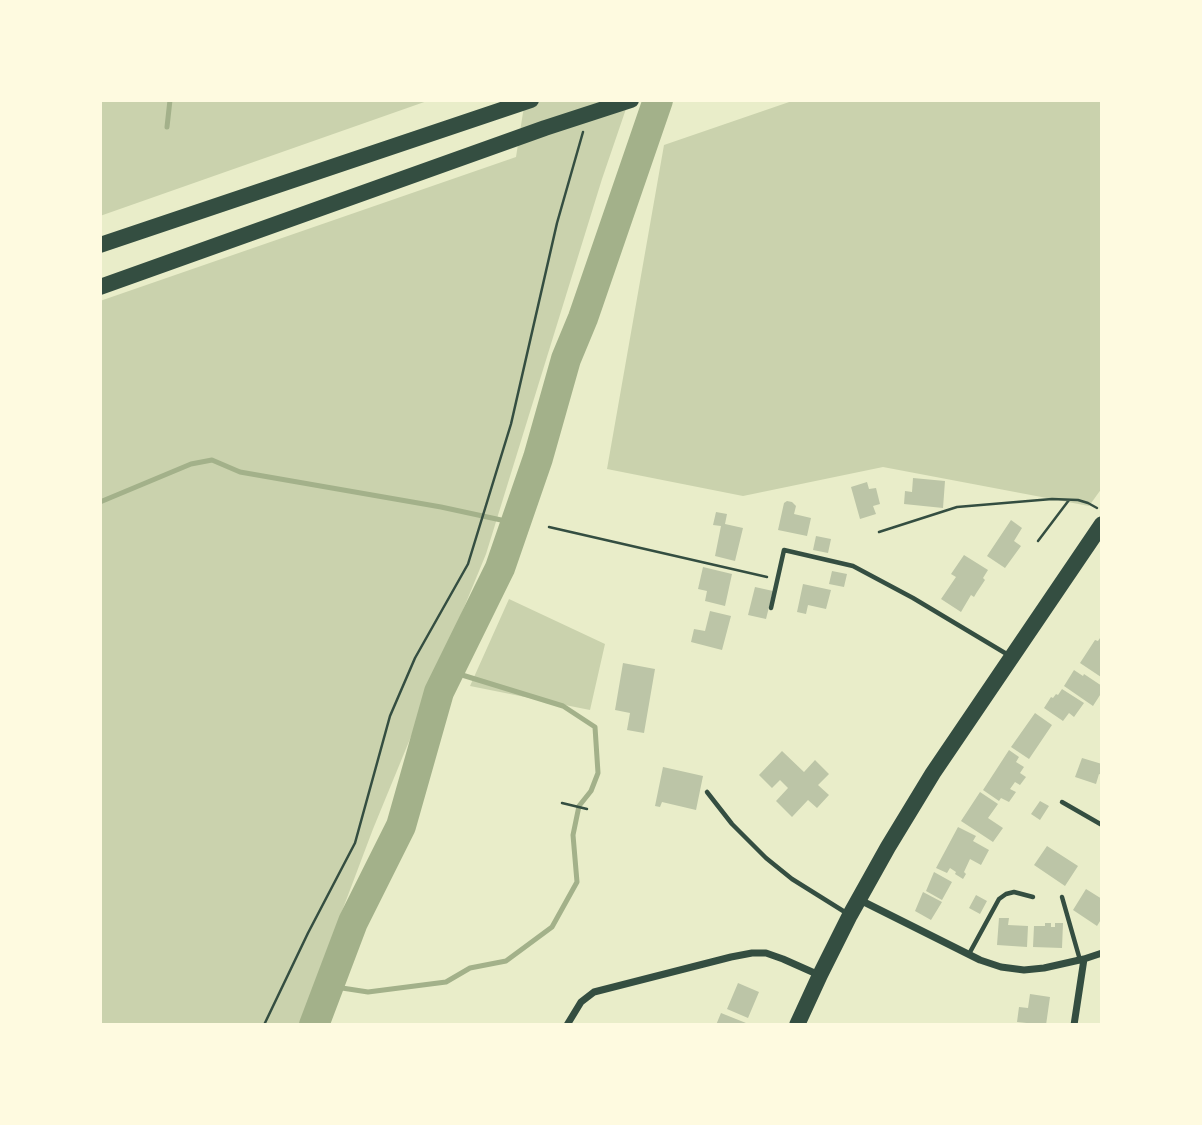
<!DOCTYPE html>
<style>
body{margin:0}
#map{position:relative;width:1202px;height:1125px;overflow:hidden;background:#e9edc9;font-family:Arial,sans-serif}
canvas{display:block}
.frame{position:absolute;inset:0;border:102px solid #fefae0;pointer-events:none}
</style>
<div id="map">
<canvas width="1202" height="1125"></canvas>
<div class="frame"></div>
</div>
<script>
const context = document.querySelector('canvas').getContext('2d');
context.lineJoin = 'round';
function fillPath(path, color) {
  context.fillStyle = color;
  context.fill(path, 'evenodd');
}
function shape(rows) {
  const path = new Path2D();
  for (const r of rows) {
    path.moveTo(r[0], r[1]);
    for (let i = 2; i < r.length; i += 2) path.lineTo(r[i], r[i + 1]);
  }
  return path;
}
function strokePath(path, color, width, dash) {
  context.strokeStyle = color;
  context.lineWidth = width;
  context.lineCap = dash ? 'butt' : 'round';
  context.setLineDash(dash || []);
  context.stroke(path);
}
const green = shape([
 [100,100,430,100,100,216],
 [525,100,629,100,602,179,486,554,373,829,299,1025,100,1025,100,301,516,157],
 [795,100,1102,100,1102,488,1089,506,883,467,743,496,607,469,664,145],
 [509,599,605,644,590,710,470,686]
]);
const stream = shape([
 [167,127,170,100],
 [100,502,191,464,212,460,240,472,441,507,515,523],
 [329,986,368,992,446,982,470,968,506,961,552,927,577,882,573,835,579,806,591,791,598,773,595,727,563,706,449,671]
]);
const river = shape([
 [314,1025,353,922,401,826,439,692,500,568,538,458,566,359,583,318,658,100]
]);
const building = shape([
 [913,478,945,481,943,508,904,504,905,491,912,492],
 [867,482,869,489,876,488,880,504,873,506,876,514,860,519,851,487],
 [787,501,792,502,796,506,794,514,811,518,807,536,778,530,784,503],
 [716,512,727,514,725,524,743,528,735,561,715,556,721,526,713,525],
 [1011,520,1022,528,1014,541,1021,546,1005,568,987,556],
 [816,536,831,539,828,553,813,550],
 [964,555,988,570,983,578,985,580,977,592,974,597,971,595,961,612,941,599,956,577,951,574],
 [703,567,732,574,725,606,705,601,707,591,698,589],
 [832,571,847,574,844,587,829,584],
 [803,584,831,590,826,609,808,605,806,614,797,612],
 [755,587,773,591,766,619,748,615],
 [710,611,731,616,722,650,691,642,694,629,705,631],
 [1102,635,1102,675,1101,677,1080,663,1095,640,1098,641],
 [623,663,655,669,644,733,627,730,630,713,615,710],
 [1074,670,1083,676,1084,674,1102,686,1102,692,1093,706,1064,686],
 [1062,689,1084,703,1074,717,1069,713,1063,721,1044,708,1051,697,1053,698,1056,694,1058,695],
 [1035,713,1052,725,1029,759,1011,747],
 [1009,750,1019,757,1016,762,1024,767,1020,773,1026,777,1020,785,1015,782,1010,789,1016,792,1009,802,1001,798,999,801,983,790],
 [782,751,804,772,815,760,829,774,818,785,829,795,817,808,808,800,792,817,776,801,788,788,780,780,772,788,759,775],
 [1082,758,1102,764,1102,775,1099,774,1096,784,1075,777],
 [663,767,703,776,696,810,662,802,660,807,655,806],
 [980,792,998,804,988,818,1003,828,993,842,961,821],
 [1040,801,1049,806,1040,820,1031,814],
 [958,827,976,836,973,841,989,850,981,865,970,859,964,872,966,874,963,879,955,874,956,872,950,868,947,873,936,868],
 [1047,846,1078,866,1065,886,1034,865],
 [934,872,952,882,942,900,926,891],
 [1086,889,1102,899,1102,918,1097,926,1073,910],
 [923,892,942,902,931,920,915,911],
 [976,895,987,901,980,914,969,908],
 [999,918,1009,918,1008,925,1028,926,1027,947,997,945],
 [1045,923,1051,923,1051,927,1055,927,1055,923,1063,923,1062,948,1033,947,1034,926,1045,926],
 [738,983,759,992,748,1018,727,1009],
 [1030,994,1050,997,1046,1025,1017,1022,1019,1007,1028,1008],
 [721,1013,751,1025,716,1025]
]);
const path = shape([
 [549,527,767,577],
 [879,532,957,507,1052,499,1078,500,1088,503,1097,508],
 [1038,541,1069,500],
 [562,803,587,809],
 [264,1025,308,933,355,843,390,716,415,658,468,564,511,424,557,223,583,132]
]);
const service = shape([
 [771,608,784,550,853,566,913,598,1010,656],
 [707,792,732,824,766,858,792,879,848,914],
 [1062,802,1102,825],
 [1062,897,1080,960],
 [969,954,999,899,1006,894,1014,892,1033,897]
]);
const minor = shape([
 [860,900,980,960,1001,967,1024,970,1044,968,1084,959,1102,953],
 [567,1025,581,1002,594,992,731,957,752,953,766,953,783,959,819,975],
 [1074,1025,1084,959]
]);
const trunk = shape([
 [100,245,531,100],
 [100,287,545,128,631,100],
 [797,1025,820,975,850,915,888,847,933,773,1102,524]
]);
fillPath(green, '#cad2ad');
strokePath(stream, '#a3b18a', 5);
strokePath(river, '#a3b18a', 30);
fillPath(building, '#bcc5a7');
strokePath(path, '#344e41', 2.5);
strokePath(service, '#344e41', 4.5);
strokePath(minor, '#344e41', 7);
strokePath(trunk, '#344e41', 16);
</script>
